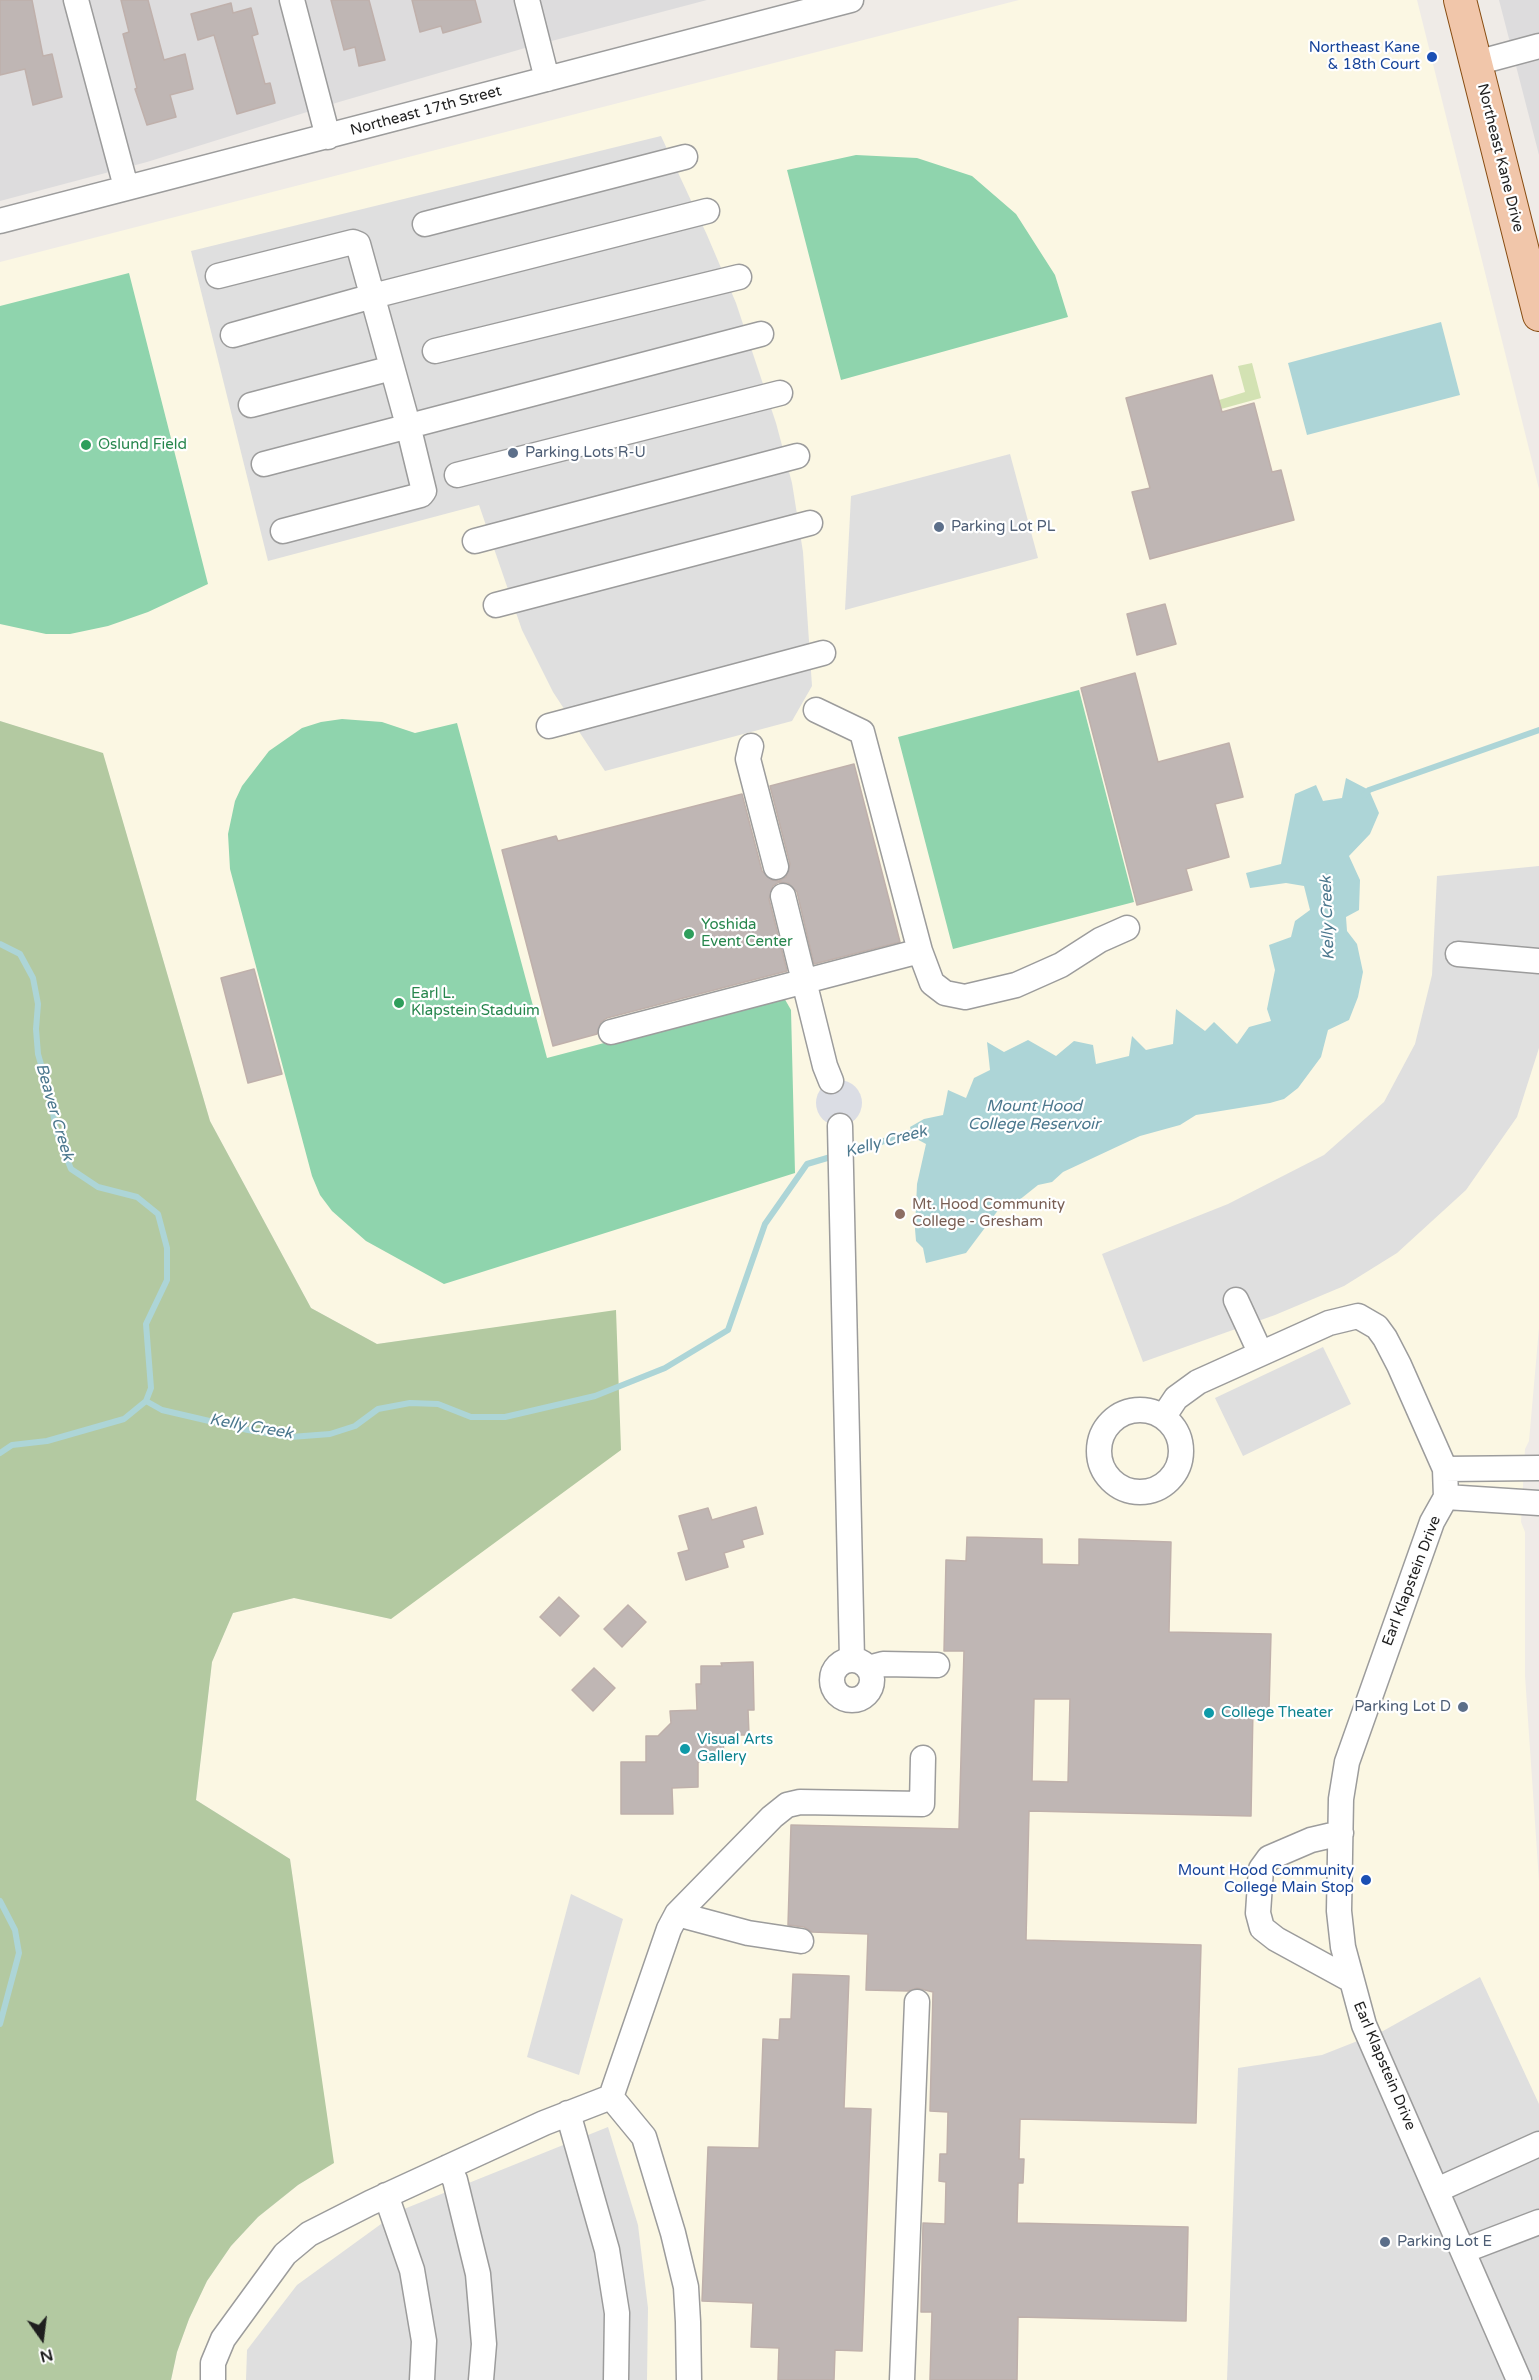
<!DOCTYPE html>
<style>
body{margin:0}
#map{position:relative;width:1539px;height:2380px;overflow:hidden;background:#efebe7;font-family:"Varela Round",sans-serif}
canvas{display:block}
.north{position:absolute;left:12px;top:2308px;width:60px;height:60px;-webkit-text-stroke:4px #fff;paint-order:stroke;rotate:166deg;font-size:16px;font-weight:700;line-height:24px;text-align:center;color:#1f1f1f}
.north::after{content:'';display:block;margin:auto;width:21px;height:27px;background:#1f1f1f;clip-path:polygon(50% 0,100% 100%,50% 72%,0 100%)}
</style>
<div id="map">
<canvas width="1539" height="2380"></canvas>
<div class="north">N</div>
</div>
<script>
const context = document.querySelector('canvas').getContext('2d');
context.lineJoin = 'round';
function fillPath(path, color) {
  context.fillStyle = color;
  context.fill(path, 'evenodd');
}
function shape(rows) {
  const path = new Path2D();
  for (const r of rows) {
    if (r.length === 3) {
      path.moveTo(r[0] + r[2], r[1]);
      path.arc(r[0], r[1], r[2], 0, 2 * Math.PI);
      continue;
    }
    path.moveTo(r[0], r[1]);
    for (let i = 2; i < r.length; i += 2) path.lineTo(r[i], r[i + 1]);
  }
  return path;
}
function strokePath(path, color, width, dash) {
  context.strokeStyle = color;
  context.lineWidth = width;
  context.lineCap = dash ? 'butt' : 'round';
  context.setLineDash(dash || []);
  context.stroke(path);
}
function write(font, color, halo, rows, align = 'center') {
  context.font = font + ' "Varela Round",sans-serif';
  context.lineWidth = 4.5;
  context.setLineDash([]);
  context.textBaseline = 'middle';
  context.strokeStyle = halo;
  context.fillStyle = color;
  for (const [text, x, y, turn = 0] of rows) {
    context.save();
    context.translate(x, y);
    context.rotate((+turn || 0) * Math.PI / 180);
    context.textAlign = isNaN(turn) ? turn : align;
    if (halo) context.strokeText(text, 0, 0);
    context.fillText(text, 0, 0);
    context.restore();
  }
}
const residential = shape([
 [0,0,707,0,525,48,339,102,147,162,0,201],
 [1499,0,1539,0,1539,155]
]);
const education = shape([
 [1019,0,1417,0,1539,489,1539,1328,1529,1441,1525,1449,1521,1522,1525,1532,1525,1676,1539,1881,1539,2380,171,2380,177,2352,189,2319,207,2281,231,2246,258,2217,298,2185,333,2163,290,1859,196,1800,212,1662,233,1613,294,1598,391,1619,616,1311,377,1344,311,1308,210,1121,103,754,0,721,0,262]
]);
const grass = shape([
 [1252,363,1261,398,1221,409,1219,400,1245,392,1238,366]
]);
const forest = shape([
 [0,721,103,753,210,1121,311,1308,377,1344,616,1310,621,1450,391,1619,294,1598,233,1613,212,1662,196,1800,290,1859,334,2163,298,2185,258,2217,231,2246,207,2281,189,2319,177,2352,171,2380,0,2380]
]);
const pitch = shape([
 [856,155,917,158,972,176,1016,214,1055,275,1068,317,841,380,787,170],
 [129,273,208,584,148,612,108,626,70,634,46,634,0,624,0,306],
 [1079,690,1134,902,953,949,898,737],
 [342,719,382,722,415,733,457,723,547,1058,783,996,791,1010,795,1173,444,1284,366,1241,332,1211,320,1195,312,1176,230,869,228,834,235,801,242,786,269,751,302,728,321,722]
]);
const parking = shape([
 [661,136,707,235,736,303,776,423,792,483,803,552,812,686,792,721,605,771,553,692,522,630,479,505,268,561,191,251],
 [1010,454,1038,558,845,610,851,496],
 [1539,866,1539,1048,1517,1117,1466,1190,1397,1253,1344,1286,1275,1315,1143,1362,1102,1254,1228,1204,1324,1155,1384,1102,1415,1044,1432,975,1437,876],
 [1323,1347,1351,1404,1243,1456,1215,1398],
 [571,1894,623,1919,579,2075,527,2057],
 [1480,1977,1539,2104,1539,2380,1227,2380,1238,2068,1322,2055,1383,2031],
 [608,2127,638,2225,648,2308,647,2380,246,2380,247,2350,297,2285,399,2211]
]);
const plaza = shape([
 [839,1103,23]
]);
const water = shape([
 [1441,322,1460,395,1307,435,1288,363],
 [1346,778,1369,790,1379,813,1370,834,1349,856,1360,880,1359,910,1346,917,1347,931,1357,944,1363,972,1358,997,1349,1020,1328,1030,1321,1057,1298,1088,1284,1099,1270,1103,1196,1115,1180,1125,1140,1136,1063,1172,1052,1182,1038,1185,1018,1201,999,1209,966,1253,926,1263,923,1248,916,1241,915,1229,917,1184,926,1144,913,1137,910,1127,924,1119,943,1115,948,1090,966,1098,974,1078,990,1070,987,1042,1004,1052,1028,1040,1056,1056,1074,1041,1093,1045,1096,1064,1129,1056,1132,1036,1146,1050,1173,1044,1176,1009,1205,1031,1214,1022,1237,1044,1249,1027,1271,1021,1267,1009,1275,970,1269,945,1291,937,1295,921,1310,910,1304,886,1286,883,1250,888,1246,873,1281,864,1295,794,1316,785,1323,801,1342,798]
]);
const stream = shape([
 [1364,796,1369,790,1539,730],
 [0,944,20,954,33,978,38,1004,36,1029,38,1054,49,1092,57,1134,71,1169,98,1187,137,1197,158,1214,167,1248,167,1280,146,1324,151,1388,146,1401,124,1419,47,1441,12,1445,0,1453],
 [847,1152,918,1131],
 [146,1401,162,1410,248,1430,291,1437,330,1434,355,1426,378,1409,410,1403,438,1404,471,1417,505,1417,595,1396,665,1368,728,1330,765,1224,807,1164,834,1156],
 [0,1901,15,1930,19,1953,0,2024]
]);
const building = shape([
 [0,0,32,0,43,56,52,54,62,97,33,105,25,69,0,75,0,0],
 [121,0,148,0,164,60,185,54,193,89,170,95,176,117,147,125,135,89,137,88,123,34,129,32,121,0],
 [331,0,369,0,385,60,359,66,355,47,344,50,331,0],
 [412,0,475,0,481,22,443,33,441,26,420,32,412,0],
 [231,3,233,13,251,8,258,34,252,36,265,84,270,83,275,103,237,114,214,35,198,40,191,14,231,3],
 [1212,375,1222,412,1254,403,1272,472,1281,470,1294,520,1150,559,1132,492,1150,488,1126,398,1212,375],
 [1165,604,1176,644,1137,655,1127,614,1165,604],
 [1135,673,1158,762,1229,743,1243,797,1215,804,1229,857,1186,869,1192,890,1137,905,1081,688,1135,673],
 [854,764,900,942,814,964,797,892,788,883,779,882,773,886,769,899,787,971,607,1018,601,1022,597,1034,553,1046,502,850,556,836,558,841,742,794,762,871,772,880,779,881,786,877,790,864,770,786,854,764],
 [254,969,282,1074,248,1083,221,978,254,969],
 [756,1507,763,1534,742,1540,744,1547,724,1553,728,1567,686,1580,678,1553,689,1550,679,1516,708,1508,712,1520,756,1507],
 [967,1537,1042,1539,1042,1564,1079,1565,1079,1539,1171,1542,1169,1632,1271,1634,1269,1708,1253,1708,1251,1816,1029,1811,1026,1940,1201,1945,1196,2123,1020,2119,1019,2159,1024,2159,1023,2183,1018,2183,1017,2223,1188,2227,1186,2321,1018,2317,1017,2380,930,2380,932,2312,921,2312,923,2223,945,2224,946,2182,939,2181,940,2154,947,2154,948,2112,930,2111,933,1992,917,1988,908,1991,866,1990,868,1934,812,1932,804,1927,788,1925,791,1825,959,1829,964,1651,944,1651,946,1560,966,1561,967,1537],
 [1034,1699,1070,1699,1068,1782,1032,1781,1034,1699],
 [559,1597,579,1616,560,1636,540,1617,559,1597],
 [628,1605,646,1622,622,1647,604,1629,628,1605],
 [753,1662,754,1710,748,1710,749,1735,723,1735,724,1761,698,1762,698,1787,672,1788,673,1814,621,1814,621,1762,646,1762,646,1736,658,1736,671,1723,670,1711,697,1710,696,1684,701,1684,701,1666,722,1666,721,1663,753,1662],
 [594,1668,615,1688,593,1711,572,1690,594,1668],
 [793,1974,849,1976,844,2108,871,2109,862,2351,835,2350,834,2380,778,2380,779,2348,751,2347,753,2303,702,2301,708,2147,759,2148,763,2039,779,2040,780,2019,791,2019,793,1974]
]);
const minor = shape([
 [76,0,126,187],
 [292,0,328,137],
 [527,0,547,79],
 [1476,63,1539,46],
 [0,221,851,0],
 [425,224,685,157],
 [218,276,353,242,358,244,408,425,424,491,421,495,283,531],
 [233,335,373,296,707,211],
 [435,351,739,277],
 [251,405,392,368],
 [264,464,761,334],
 [457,475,780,393],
 [475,541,797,456],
 [496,605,810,523],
 [549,726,823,653],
 [751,746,748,759,776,867],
 [783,896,825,1066,831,1081],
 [920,951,932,983,945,993,965,997,1016,985,1061,965,1100,940,1127,928],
 [1458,954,1539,961],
 [611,1032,920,951,862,732,816,710],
 [840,1126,852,1659],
 [1236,1300,1260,1352],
 [1140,1451,41],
 [1164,1416,1176,1398,1198,1382,1329,1323,1358,1316,1377,1327,1385,1338,1399,1365,1445,1469,1446,1497,1432,1522,1347,1762,1341,1799,1339,1911,1343,1947,1364,2025,1519,2380],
 [1445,1469,1539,1468],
 [1446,1497,1539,1503],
 [852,1680,20],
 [868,1668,883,1664,937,1665],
 [1341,1833,1311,1840,1269,1858,1261,1869,1258,1913,1262,1928,1276,1939,1351,1980],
 [677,1914,748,1933,801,1941],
 [568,2113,607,2250,617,2313,616,2380],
 [448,2167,455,2180,478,2274,484,2344,481,2380],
 [1437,2190,1539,2144],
 [386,2195,412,2270,424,2341,422,2380],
 [1463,2251,1539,2222],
 [213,2380,213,2363,223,2339,285,2254,309,2234,370,2203,544,2123,611,2097],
 [689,2380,688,2322,686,2287,673,2233,644,2137,611,2097,669,1929,677,1914,772,1817,787,1805,800,1802,922,1804,923,1758],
 [902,2380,917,2002]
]);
const major = shape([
 [1460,0,1539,315]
]);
const markers = [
 [1432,57,6,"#1a4fb4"],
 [86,445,6,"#2e9e5b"],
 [513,453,6,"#5c6f8a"],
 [939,527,6,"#5c6f8a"],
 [689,934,6,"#2e9e5b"],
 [399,1003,6,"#2e9e5b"],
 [900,1214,6,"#8d6e63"],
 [1463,1707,6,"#5c6f8a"],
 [1209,1713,6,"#0f9aa8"],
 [685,1749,6,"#0f9aa8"],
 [1366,1880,6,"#1a4fb4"],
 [1385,2242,6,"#5c6f8a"]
];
const transitNames = [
 ["Northeast Kane",1420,48],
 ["& 18th Court",1420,65],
 ["Mount Hood Community",1354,1871],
 ["College Main Stop",1354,1888]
];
const streetNames = [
 ["Northeast 17th Street",426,111,-15],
 ["Northeast Kane Drive",1500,158,76],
 ["Earl Klapstein Drive",1412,1581,-69],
 ["Earl Klapstein Drive",1384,2066,67]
];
const leisureNames = [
 ["Oslund Field",98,445],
 ["Yoshida",701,925],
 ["Event Center",701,942],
 ["Earl L.",411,994],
 ["Klapstein Staduim",411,1011]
];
const serviceNames = [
 ["Parking Lots R-U",525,453],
 ["Parking Lot PL",951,527],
 ["Parking Lot D",1451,1707,"right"],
 ["Parking Lot E",1397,2242]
];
const educationNames = [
 ["Mt. Hood Community",912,1205],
 ["College - Gresham",912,1222]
];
const cultureNames = [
 ["College Theater",1221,1713],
 ["Visual Arts",697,1740],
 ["Gallery",697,1757]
];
const waterNames = [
 ["Kelly Creek",1328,918,-92],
 ["Mount Hood",1034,1107],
 ["College Reservoir",1034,1125],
 ["Beaver Creek",54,1112,74],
 ["Kelly Creek",886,1142,-15],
 ["Kelly Creek",251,1427,10]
];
fillPath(residential, '#dddcdd');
fillPath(education, '#fbf7e3');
fillPath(grass, '#d3e2b3');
fillPath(forest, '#b3c9a1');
fillPath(pitch, '#8fd4ad');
fillPath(parking, '#dfdfdf');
fillPath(plaza, '#dbdde4');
fillPath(water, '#add5d7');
strokePath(stream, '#add5d7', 6);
fillPath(building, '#bfb6b4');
strokePath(building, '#bfb0ab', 1.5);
strokePath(minor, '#9c9c9c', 27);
strokePath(major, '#884d12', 34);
strokePath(minor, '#fff', 24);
strokePath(major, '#f1c6aa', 32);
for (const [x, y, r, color] of markers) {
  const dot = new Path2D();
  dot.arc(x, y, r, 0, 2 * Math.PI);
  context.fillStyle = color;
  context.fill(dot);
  strokePath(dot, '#fff', 2);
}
write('15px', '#164399', '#fff', transitNames, 'right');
write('15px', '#1f1f1f', '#fff', streetNames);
write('15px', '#27864d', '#fff', leisureNames, 'left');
write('15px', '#4e5e75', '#fff', serviceNames, 'left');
write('15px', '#785e54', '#fff', educationNames, 'left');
write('15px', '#0d838f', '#fff', cultureNames, 'left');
write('italic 16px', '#4c788e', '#fff', waterNames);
</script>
